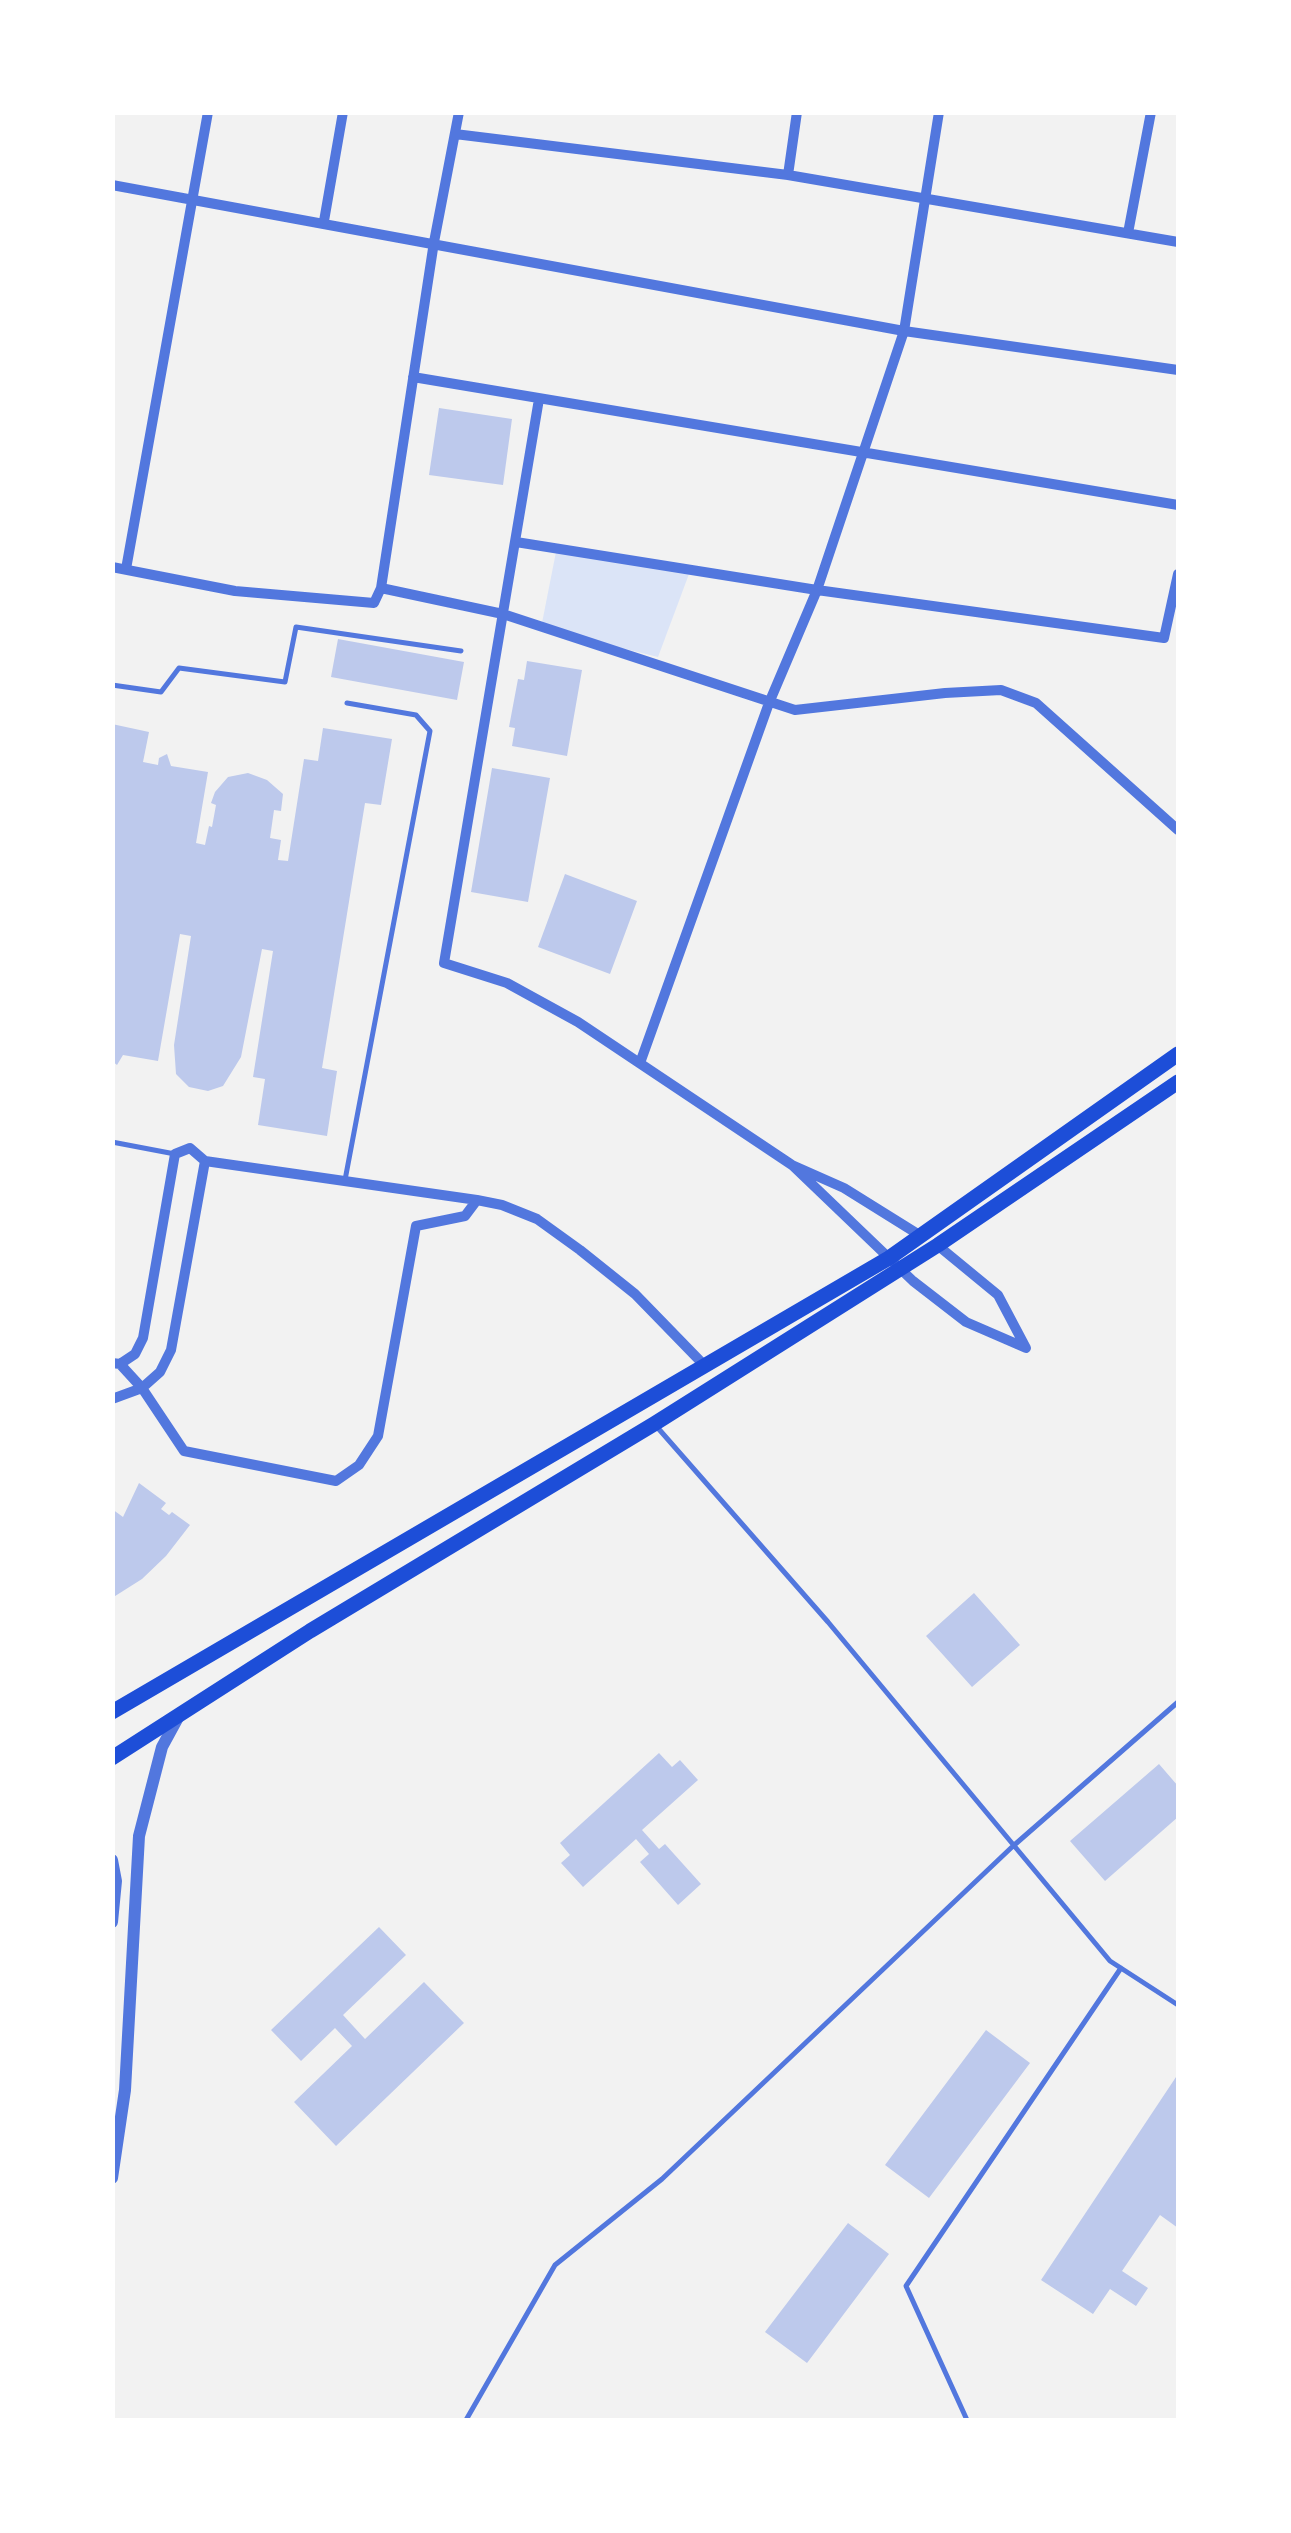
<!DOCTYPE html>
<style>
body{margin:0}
#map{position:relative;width:1291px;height:2533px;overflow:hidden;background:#f2f2f2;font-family:Poppins,sans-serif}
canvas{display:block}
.frame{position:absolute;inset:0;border:115px solid #fff;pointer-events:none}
</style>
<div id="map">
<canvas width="1291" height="2533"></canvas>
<div class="frame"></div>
</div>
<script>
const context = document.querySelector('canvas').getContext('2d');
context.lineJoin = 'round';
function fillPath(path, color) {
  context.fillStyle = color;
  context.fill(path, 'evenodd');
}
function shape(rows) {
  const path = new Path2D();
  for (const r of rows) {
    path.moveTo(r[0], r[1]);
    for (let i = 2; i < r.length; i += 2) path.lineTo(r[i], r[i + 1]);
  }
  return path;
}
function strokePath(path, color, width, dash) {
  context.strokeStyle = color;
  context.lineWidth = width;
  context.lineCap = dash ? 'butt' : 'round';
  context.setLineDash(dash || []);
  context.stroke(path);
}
const green = shape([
 [556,552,689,574,658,657,541,628]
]);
const building = shape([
 [439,408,512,419,503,485,429,475],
 [338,639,464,662,457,700,331,677],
 [527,661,582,670,567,756,512,746,515,728,509,727,518,679,524,680],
 [112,724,149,732,143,762,158,765,159,758,167,754,171,766,208,772,196,843,205,845,209,826,212,827,216,805,211,803,215,792,228,777,248,773,267,780,283,794,281,811,274,810,270,838,281,840,278,860,288,861,304,759,318,761,323,728,392,739,381,805,365,803,322,1068,337,1071,327,1136,258,1125,265,1079,253,1077,273,951,262,949,241,1057,223,1086,208,1091,189,1087,176,1074,174,1045,191,936,180,934,158,1061,123,1055,117,1065,112,1061],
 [492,768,550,778,528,902,471,892],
 [565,874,637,901,610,974,538,947],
 [139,1483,166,1503,161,1509,169,1515,172,1512,190,1525,166,1556,142,1579,112,1598,112,1509,123,1517],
 [974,1593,1020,1645,972,1687,926,1636],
 [659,1753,672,1767,680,1760,698,1780,642,1830,659,1849,665,1844,701,1884,678,1905,640,1862,649,1854,636,1839,583,1887,561,1863,570,1855,560,1843],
 [1159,1764,1178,1786,1178,1817,1105,1881,1070,1841],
 [379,1927,406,1955,343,2015,365,2039,424,1982,464,2023,336,2146,294,2102,352,2046,335,2028,301,2061,271,2030],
 [986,2030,1030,2063,929,2198,885,2165],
 [1178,2074,1178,2228,1160,2215,1122,2271,1148,2288,1136,2306,1110,2289,1093,2314,1041,2280],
 [848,2223,889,2254,807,2363,765,2332]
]);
const service = shape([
 [112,685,161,692,179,668,285,682,296,627,461,651],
 [112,1142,175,1154],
 [345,1180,430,731,416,715,347,703],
 [657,1427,828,1622,1110,1961,1178,2005],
 [466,2420,555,2265,662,2179,1012,1847,1178,1702],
 [967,2420,906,2286,1121,1968]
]);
const minor = shape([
 [455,134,788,175,1178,242],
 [788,175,797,112],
 [112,185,904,331,1178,370],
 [324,221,343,112],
 [1128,233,1151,112],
 [413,377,1178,505],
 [539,399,444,963,507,983,578,1022,792,1165,844,1188,921,1236],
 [516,542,817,590,904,331,939,112],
 [112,567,235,591,374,603,381,588,503,614,795,710,945,693,1001,690,1036,703,1178,830],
 [126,569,208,112],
 [381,588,434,242,459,112],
 [640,1063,769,703,817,590,1164,638,1178,574],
 [792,1165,913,1281,966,1322,1026,1348,998,1295,936,1244],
 [477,1200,502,1205,537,1219,580,1250,635,1294,705,1366],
 [112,1363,120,1364,135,1354,143,1338,175,1154,190,1148,205,1161,477,1200,465,1216,416,1226,378,1436,359,1465,336,1481,184,1451,142,1388,120,1364],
 [112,1399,142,1388,160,1372,171,1350,205,1161]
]);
const tertiary = shape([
 [112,1860,116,1881,112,1922],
 [112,2178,125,2090,139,1836,162,1747,180,1714]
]);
const primary = shape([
 [112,1712,889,1258,1178,1054],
 [112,1758,310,1631,654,1424,938,1245,1178,1082]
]);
fillPath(green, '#dbe4f7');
fillPath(building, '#bdc9ec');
strokePath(service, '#5277de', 5);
strokePath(minor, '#5277de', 10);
strokePath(tertiary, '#5277de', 12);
strokePath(primary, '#1d4ed8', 15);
</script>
